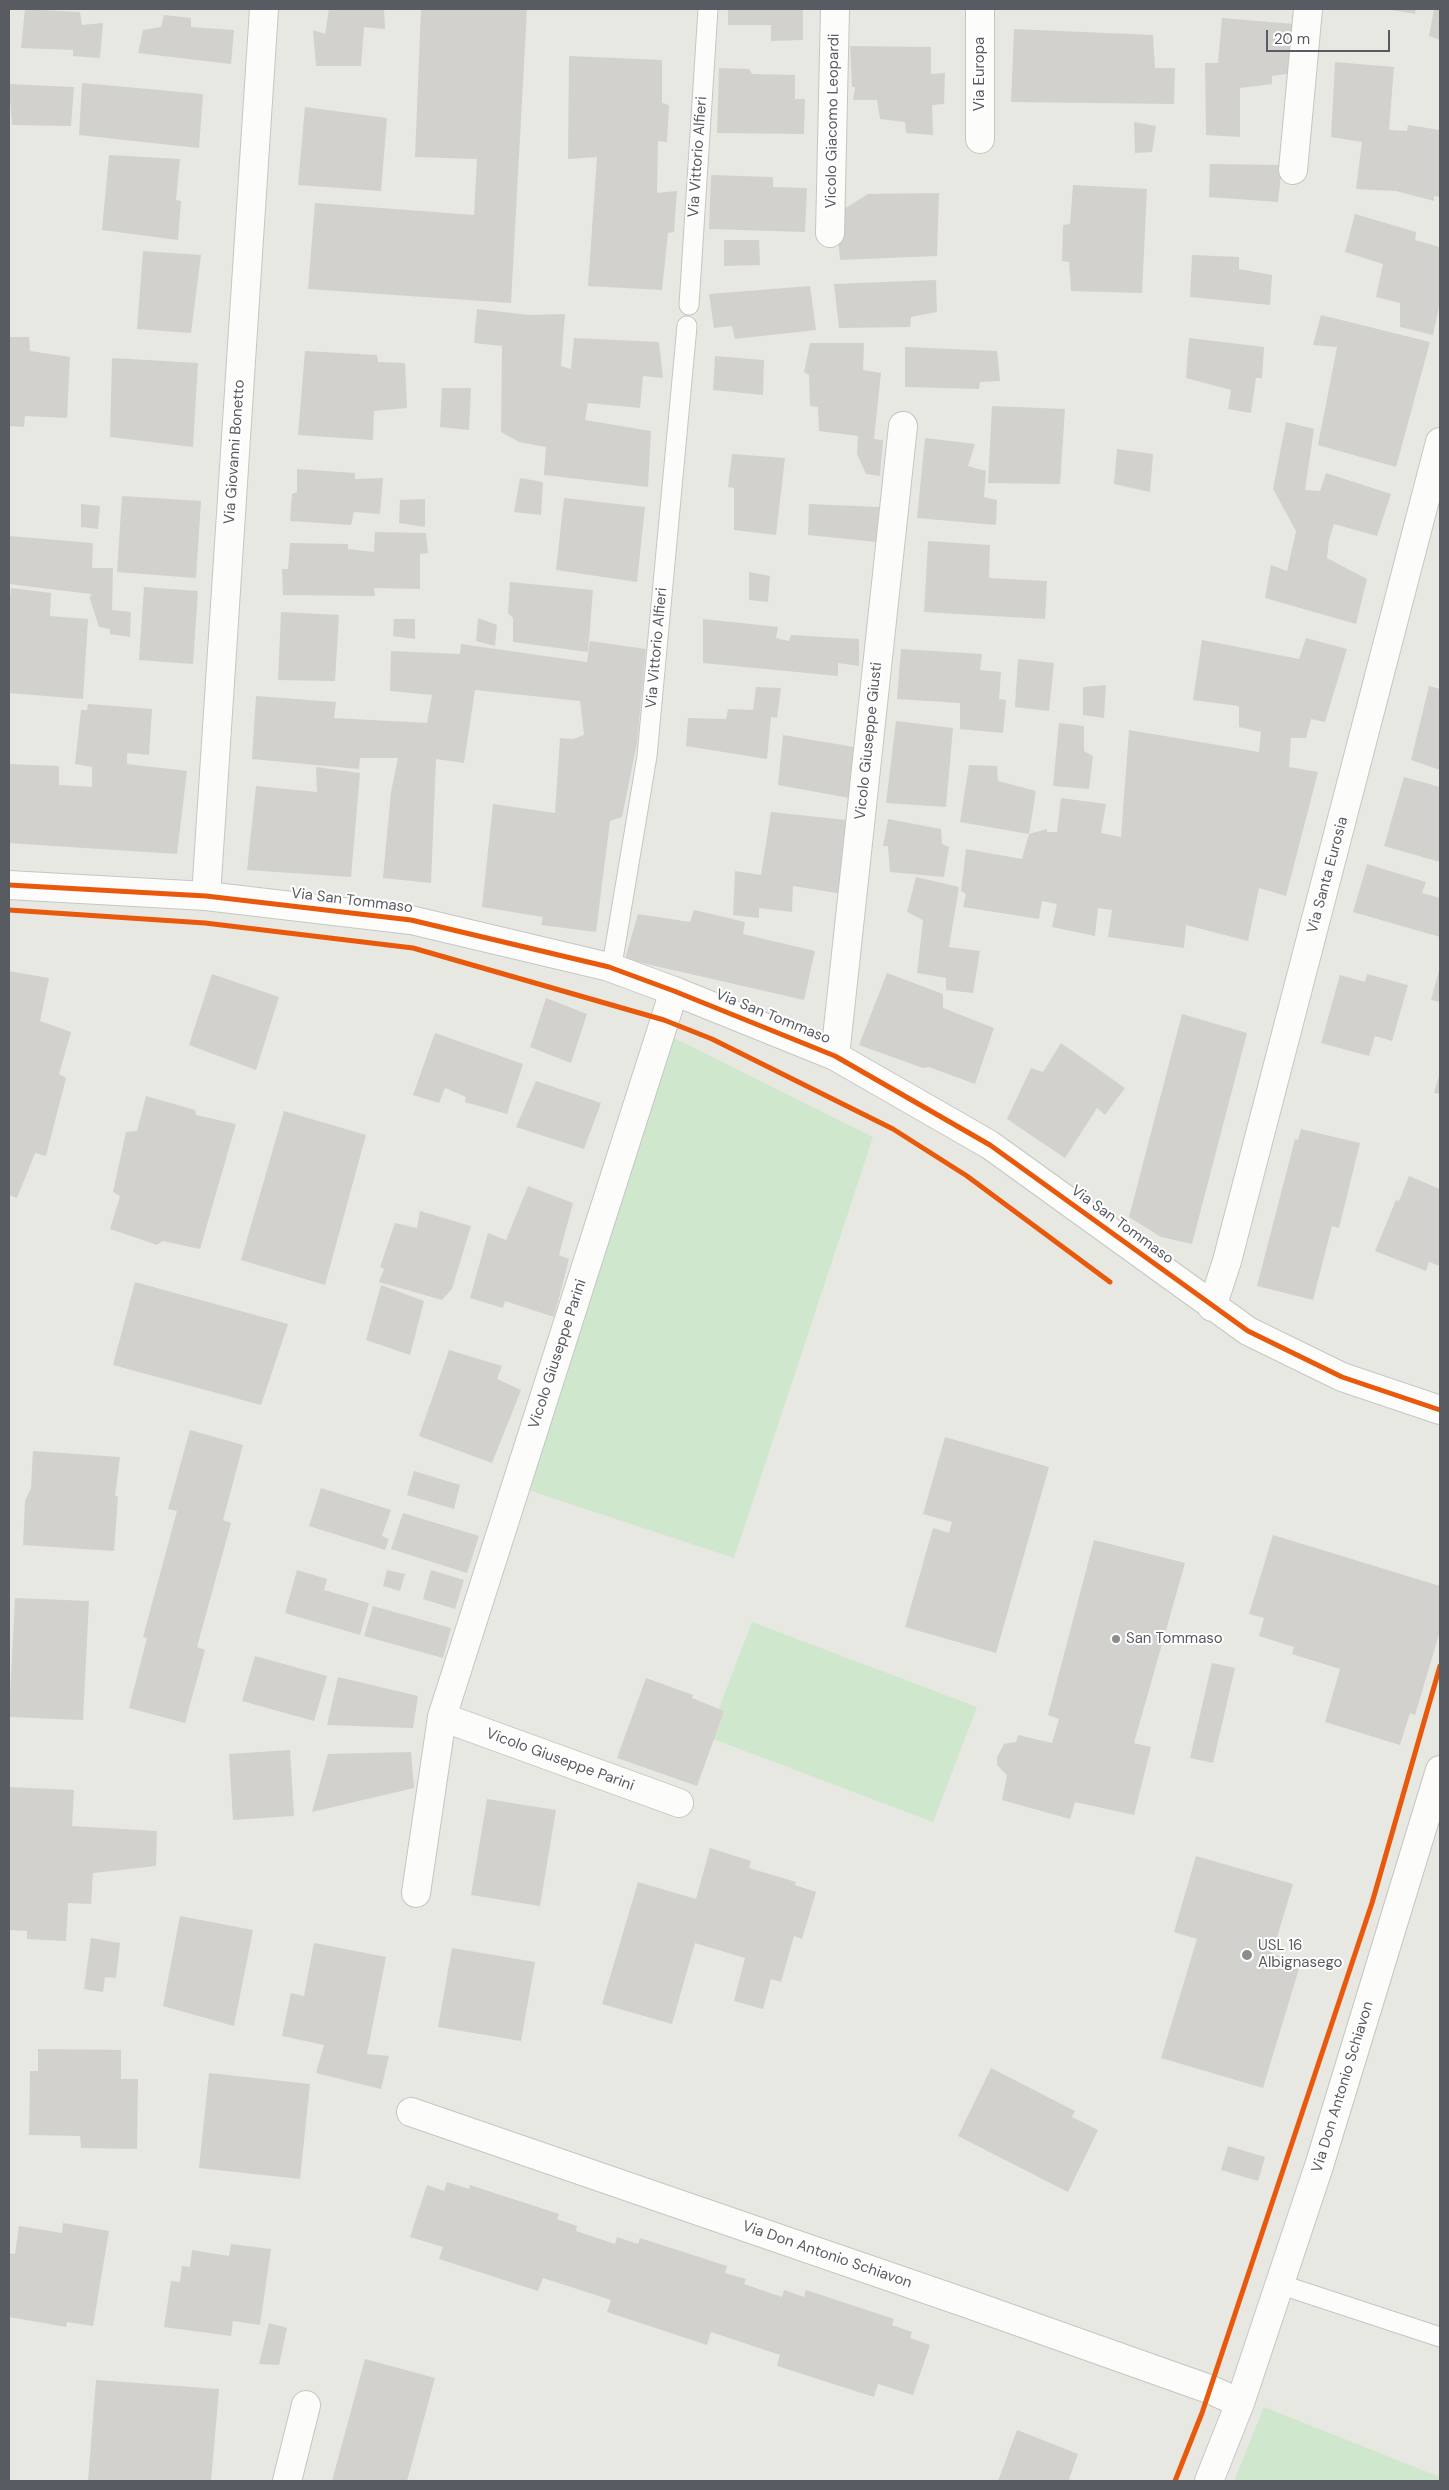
<!DOCTYPE html>
<style>
body{margin:0}
#map{position:relative;width:1449px;height:2490px;overflow:hidden;background:#e8e8e2;font-family:"DM Sans",sans-serif}
canvas{display:block}
.frame{position:absolute;inset:0;border:10px solid #585b61;pointer-events:none}
.scale{position:absolute;left:1266px;top:30px;width:124px;height:22px;box-sizing:border-box;border:2px solid #585b61;border-top:0;padding-left:6px;font-size:15px;line-height:18px;white-space:nowrap;color:#585b61;-webkit-text-stroke:4px #fff;paint-order:stroke}
</style>
<div id="map">
<canvas width="1449" height="2490"></canvas>
<div class="frame"></div>
<div class="scale">20 m</div>
</div>
<script>
const context = document.querySelector('canvas').getContext('2d');
context.lineJoin = 'round';
function fillPath(path, color) {
  context.fillStyle = color;
  context.fill(path, 'evenodd');
}
function shape(rows) {
  const path = new Path2D();
  for (const r of rows) {
    path.moveTo(r[0], r[1]);
    for (let i = 2; i < r.length; i += 2) path.lineTo(r[i], r[i + 1]);
  }
  return path;
}
function strokePath(path, color, width, dash) {
  context.strokeStyle = color;
  context.lineWidth = width;
  context.lineCap = dash ? 'butt' : 'round';
  context.setLineDash(dash || []);
  context.stroke(path);
}
function write(font, color, halo, rows, align = 'center') {
  context.font = font + ' "DM Sans",sans-serif';
  context.lineWidth = 4;
  context.setLineDash([]);
  context.textBaseline = 'middle';
  context.strokeStyle = halo;
  context.fillStyle = color;
  for (const [text, x, y, turn = 0] of rows) {
    context.save();
    context.translate(x, y);
    context.rotate((+turn || 0) * Math.PI / 180);
    context.textAlign = isNaN(turn) ? turn : align;
    if (halo) context.strokeText(text, 0, 0);
    context.fillText(text, 0, 0);
    context.restore();
  }
}
const green = shape([
 [672,1037,873,1137,734,1558,528,1490],
 [752,1622,977,1707,933,1822,708,1737],
 [1264,2407,1440,2477,1440,2481,1234,2481]
]);
const building = shape([
 [25,9,80,12,82,25,103,23,100,58,73,56,73,50,21,48],
 [329,9,384,9,385,29,364,27,361,66,316,66,313,30,325,34],
 [421,9,527,9,511,303,308,289,315,203,474,215,477,159,415,157],
 [728,9,803,9,803,40,771,41,771,25,728,25],
 [1385,9,1416,9,1415,14],
 [1434,9,1440,9,1440,40,1429,36],
 [164,15,191,18,191,27,234,30,231,64,138,53,143,30,161,27],
 [1222,18,1294,24,1293,73,1272,76,1272,84,1240,88,1240,137,1206,135,1205,63,1218,63],
 [1014,29,1153,35,1155,68,1175,68,1174,104,1011,102],
 [850,46,931,47,931,74,945,73,944,104,932,105,933,135,906,133,905,122,880,119,877,100,853,100,855,87,852,87],
 [569,56,662,60,662,103,669,105,667,142,658,141,657,193,677,191,674,232,668,233,662,290,588,286,597,157,568,159],
 [1335,62,1394,67,1389,130,1407,131,1408,125,1440,130,1440,197,1434,196,1434,201,1396,191,1356,189,1362,142,1331,137],
 [719,68,749,69,752,74,795,75,795,99,805,99,804,134,717,133],
 [82,83,203,94,199,148,79,135],
 [9,84,74,87,71,126,12,125],
 [305,107,387,118,381,191,298,185],
 [1134,122,1156,126,1152,152,1135,153],
 [109,155,180,159,176,200,181,201,178,240,102,230],
 [1210,164,1282,165,1278,202,1209,197],
 [711,175,773,177,773,187,807,188,805,232,709,229],
 [1073,185,1147,189,1142,293,1071,291,1069,262,1062,261,1063,225,1070,224],
 [939,193,937,256,840,260,836,214,868,194],
 [1355,214,1416,232,1415,240,1440,247,1440,302,1433,335,1400,327,1400,303,1376,297,1383,264,1345,252],
 [724,240,759,240,760,265,724,266],
 [143,251,201,255,191,333,137,329],
 [1192,255,1239,257,1239,269,1272,275,1270,305,1190,297],
 [936,280,937,312,911,317,910,327,839,328,834,284],
 [810,286,816,330,735,339,732,326,714,328,709,294],
 [477,309,529,315,565,314,561,366,571,369,574,338,659,342,663,378,643,376,640,408,588,403,585,420,651,431,648,487,544,475,546,447,519,442,501,432,502,346,474,343],
 [1321,315,1430,342,1396,467,1318,445,1337,347,1313,345],
 [9,337,29,337,30,351,70,357,67,418,25,416,24,427,9,426],
 [1189,338,1264,347,1262,378,1256,378,1251,413,1228,409,1231,390,1186,378],
 [810,343,864,343,863,370,881,373,874,439,883,440,880,476,866,474,857,454,858,436,819,431,818,407,810,406,809,375,804,372],
 [905,347,997,351,1000,381,980,382,979,389,905,387],
 [305,351,377,355,378,362,405,363,407,408,374,411,373,440,298,435],
 [715,356,764,360,763,395,713,390],
 [112,358,198,363,193,447,110,437],
 [442,388,471,388,469,430,440,427],
 [992,406,1065,409,1060,484,988,483],
 [1286,422,1314,429,1305,490,1320,491,1326,473,1391,494,1377,536,1334,524,1329,540,1327,558,1367,579,1356,624,1265,598,1271,565,1287,571,1296,531,1273,489],
 [925,438,975,444,968,466,986,471,984,497,997,500,996,525,917,518],
 [1117,449,1153,454,1150,492,1114,484],
 [732,454,785,458,776,535,734,530,734,488,728,487],
 [297,469,355,473,355,479,383,478,380,514,354,512,351,525,290,521,292,494,297,492],
 [520,478,543,482,541,515,514,512],
 [122,496,201,501,196,578,117,572],
 [564,498,645,507,637,582,556,570],
 [425,499,425,527,399,523,400,500],
 [81,504,100,506,98,529,81,527],
 [809,504,879,507,877,542,808,535],
 [375,532,426,533,428,553,420,554,420,589,374,588,375,596,283,595,282,569,288,569,290,543,348,544,348,549,374,552],
 [9,536,93,543,92,568,113,568,112,610,131,612,130,637,110,634,110,629,99,627,89,596,91,597,91,594,9,584],
 [928,541,990,545,989,578,1047,581,1045,619,924,612],
 [749,572,770,576,768,602,749,600],
 [510,582,593,590,588,652,513,642,513,618,508,613],
 [144,587,198,591,193,664,139,660],
 [11,588,51,593,50,616,88,619,83,699,9,693,9,610],
 [281,612,339,615,335,681,278,680],
 [478,618,497,625,495,646,476,641],
 [394,619,415,619,415,639,393,636],
 [703,619,778,627,776,638,789,641,791,635,859,639,859,666,838,663,838,676,703,663],
 [1306,638,1347,649,1325,722,1311,719,1306,738,1291,738,1289,767,1318,772,1286,896,1259,888,1248,941,1186,925,1184,948,1108,937,1112,910,1098,908,1095,936,1052,927,1057,904,1042,901,1039,919,963,907,966,894,961,891,966,849,1022,859,1029,834,1047,829,1047,832,1057,832,1061,798,1106,804,1101,833,1121,837,1129,730,1259,752,1261,732,1239,727,1239,706,1193,700,1202,640,1299,659],
 [590,641,646,649,637,743,622,817,610,821,596,932,541,925,543,917,482,907,493,804,555,813,560,738,573,739,584,735,580,701,475,690,464,763,436,759,431,883,383,878,391,792,398,758,360,758,359,769,252,759,256,696,336,702,334,718,427,723,432,695,390,691,391,651,460,654,461,644,587,662],
 [901,649,982,654,980,670,1001,672,999,699,1006,700,1003,733,960,729,960,703,897,699],
 [1018,659,1054,663,1049,711,1015,707],
 [1106,685,1104,718,1083,715,1083,687],
 [1429,686,1440,689,1440,770,1411,760],
 [756,687,781,688,777,718,771,717,767,759,686,746,688,718,726,719,728,709,753,710],
 [88,704,152,709,149,755,127,753,127,764,187,771,177,854,9,843,9,764,59,766,59,785,92,787,92,767,75,764,81,710,87,710],
 [896,721,953,728,946,807,886,803],
 [1059,723,1084,726,1084,751,1093,756,1089,789,1053,786],
 [783,735,854,747,849,798,778,785],
 [969,765,997,766,998,781,1036,791,1029,834,960,822],
 [316,767,360,773,351,877,247,870,256,786,317,792],
 [1404,777,1440,787,1440,862,1384,846],
 [771,812,846,820,843,894,793,886,792,912,759,908,759,918,733,915,735,871,761,875],
 [888,819,941,829,942,844,949,847,944,877,890,872,888,846,883,846],
 [1367,864,1426,882,1422,893,1440,898,1440,937,1353,912],
 [916,877,959,887,949,947,980,951,973,993,946,990,946,978,917,973,923,920,907,912],
 [694,910,745,922,743,934,815,951,804,1000,625,959,638,914,690,922],
 [1440,967,1440,1002,1431,1000],
 [9,971,49,978,40,1021,71,1032,59,1074,66,1078,46,1156,35,1153,17,1198,9,1195],
 [887,973,943,994,943,1008,994,1028,975,1084,929,1067,923,1068,859,1045],
 [212,974,279,997,256,1070,189,1045],
 [1367,974,1408,985,1392,1041,1375,1036,1369,1056,1321,1043,1340,975,1365,982],
 [546,998,587,1014,571,1063,530,1047],
 [1182,1014,1247,1033,1192,1244,1161,1237,1129,1217],
 [435,1033,523,1064,507,1114,465,1102,466,1097,445,1088,439,1103,413,1095],
 [1061,1043,1125,1088,1105,1115,1097,1108,1065,1158,1007,1119,1031,1068,1043,1072],
 [1440,1072,1440,1094,1434,1093],
 [536,1081,601,1103,584,1149,516,1127],
 [146,1096,195,1110,196,1115,236,1124,200,1249,163,1241,157,1245,110,1229,120,1196,113,1192,126,1132,137,1131],
 [284,1111,366,1135,325,1285,241,1260],
 [1301,1129,1360,1143,1339,1228,1332,1226,1313,1300,1257,1286,1295,1139,1298,1140],
 [1409,1176,1440,1189,1440,1266,1429,1262,1426,1271,1375,1251,1396,1200,1399,1201],
 [528,1186,573,1203,559,1255,569,1259,554,1317,505,1301,503,1308,470,1298,488,1233,506,1240],
 [420,1211,471,1226,452,1289,442,1300,379,1282,384,1269,380,1267,395,1223,417,1228],
 [135,1282,288,1324,261,1405,113,1365],
 [381,1285,424,1301,410,1355,366,1340],
 [449,1350,502,1366,497,1379,521,1390,492,1463,419,1436],
 [190,1430,243,1445,223,1520,231,1523,197,1647,205,1650,185,1723,129,1708,147,1638,143,1637,177,1511,168,1509],
 [945,1437,1049,1467,996,1653,905,1627,933,1528,949,1533,952,1522,923,1514],
 [33,1451,120,1457,115,1496,118,1496,114,1551,23,1545,25,1501,31,1488],
 [414,1471,460,1485,454,1509,407,1495],
 [321,1488,391,1510,382,1536,389,1539,385,1550,309,1526],
 [403,1513,479,1536,467,1573,391,1549],
 [1273,1535,1440,1586,1440,1631,1415,1715,1410,1713,1400,1745,1325,1722,1340,1669,1292,1654,1294,1647,1259,1636,1264,1618,1249,1614],
 [1094,1540,1185,1563,1134,1743,1151,1747,1134,1815,1075,1802,1070,1819,1002,1800,1007,1775,997,1765,997,1757,1004,1744,1016,1742,1018,1735,1052,1743,1059,1719,1048,1715],
 [297,1570,327,1579,324,1590,369,1603,360,1635,285,1613],
 [387,1570,405,1574,400,1591,383,1586],
 [431,1570,464,1580,455,1609,423,1599],
 [15,1598,89,1601,83,1720,9,1717],
 [373,1606,451,1628,443,1658,364,1636],
 [255,1656,327,1676,314,1721,242,1701],
 [1212,1663,1235,1668,1213,1763,1190,1758],
 [338,1677,418,1696,413,1728,327,1725],
 [646,1678,693,1695,692,1698,724,1711,697,1786,617,1758],
 [290,1750,294,1816,233,1820,229,1754],
 [411,1752,414,1788,312,1812,328,1754],
 [9,1787,74,1790,72,1826,157,1831,156,1866,93,1873,91,1904,68,1903,66,1941,27,1939,27,1931,9,1930],
 [487,1799,556,1810,540,1906,471,1895],
 [710,1848,751,1861,749,1868,796,1882,795,1885,816,1892,802,1939,794,1936,781,1982,771,1979,763,2009,734,2001,745,1958,695,1943,672,2024,602,2004,638,1882,696,1899],
 [1196,1856,1293,1884,1272,1954,1301,1962,1263,2088,1161,2058,1197,1939,1174,1932],
 [180,1916,253,1930,234,2026,163,2006],
 [91,1938,120,1943,116,1978,105,1977,103,1992,84,1989],
 [314,1943,386,1957,367,2054,389,2056,381,2089,316,2073,324,2045,282,2036,291,1993,304,1996],
 [452,1948,535,1962,521,2041,438,2027],
 [38,2049,121,2050,121,2079,138,2079,137,2149,81,2148,80,2136,29,2135,30,2071,38,2071],
 [991,2068,1075,2111,1072,2117,1098,2130,1068,2192,958,2136],
 [209,2073,310,2084,300,2179,199,2168],
 [1228,2146,1265,2157,1258,2181,1221,2170],
 [447,2182,469,2189,470,2185,559,2214,557,2219,577,2226,576,2231,615,2244,617,2237,638,2244,640,2238,727,2266,725,2273,746,2279,744,2284,782,2297,784,2290,804,2297,806,2290,894,2319,892,2325,912,2332,910,2338,930,2345,913,2395,878,2384,874,2397,777,2366,780,2355,711,2332,707,2345,607,2312,611,2300,543,2278,538,2291,439,2259,443,2247,410,2237,427,2185,444,2191],
 [63,2223,109,2231,93,2326,67,2322,66,2327,9,2317,9,2253,15,2254,19,2226,62,2233],
 [231,2244,271,2249,260,2325,233,2321,231,2336,164,2327,171,2281,180,2282,182,2266,190,2267,192,2250,229,2256],
 [269,2323,287,2328,279,2365,259,2364],
 [365,2359,435,2378,407,2481,332,2481],
 [96,2380,219,2389,211,2481,88,2481],
 [1017,2430,1078,2454,1069,2479,1075,2481,998,2481]
]);
const lane = shape([
 [689,305,708,9],
 [609,967,614,953,647,756,687,326],
 [1279,2284,1440,2337]
]);
const street = shape([
 [980,9,980,139],
 [1293,170,1308,9],
 [830,233,835,9],
 [206,896,264,9],
 [835,1056,903,426],
 [442,1717,679,1803],
 [416,1893,442,1717,674,991],
 [411,2112,969,2304,1209,2389,1240,2403],
 [287,2481,306,2405],
 [1209,2481,1240,2403,1319,2166,1440,1770]
]);
const secondary = shape([
 [9,885,206,896,411,920,609,967,674,991,835,1056,990,1145,1248,1331,1342,1377,1440,1410],
 [1212,1307,1227,1261,1440,442]
]);
const cycleway = shape([
 [9,885,206,896,411,920,609,967,674,991,835,1056,990,1145,1248,1331,1342,1377,1440,1410],
 [9,910,205,923,413,948,664,1020,712,1039,893,1129,967,1176,1110,1282],
 [1175,2481,1202,2413,1372,1903,1440,1666]
]);
const markers = [
 [1116,1639,5,"#8a8c8e"],
 [1247,1955,6,"#8a8c8e"]
];
const streetNames = [
 ["Via Europa",980,74,-90],
 ["Vicolo Giacomo Leopardi",833,121,-89],
 ["Via Vittorio Alfieri",698,157,-86],
 ["Via Giovanni Bonetto",235,452,-86],
 ["Via Vittorio Alfieri",657,648,-85],
 ["Vicolo Giuseppe Giusti",869,741,-84],
 ["Via Santa Eurosia",1328,875,-75],
 ["Via San Tommaso",352,901,7],
 ["Via San Tommaso",773,1017,22],
 ["Via San Tommaso",1122,1225,36],
 ["Vicolo Giuseppe Parini",558,1354,-72],
 ["Vicolo Giuseppe Parini",560,1760,20],
 ["Via Don Antonio Schiavon",1343,2087,-73],
 ["Via Don Antonio Schiavon",827,2255,19]
];
const poiNames = [
 ["San Tommaso",1126,1639],
 ["USL 16",1258,1946],
 ["Albignasego",1258,1963]
];
fillPath(green, '#cee7cd');
fillPath(building, '#d2d1cd');
strokePath(lane, '#c5c6c4', 21);
strokePath(street, '#c5c6c4', 30);
strokePath(secondary, '#c5c7c5', 30);
strokePath(lane, '#fcfcfb', 19);
strokePath(street, '#fcfcfb', 28);
strokePath(secondary, '#fcfcfb', 28);
strokePath(cycleway, '#e8590c', 5);
for (const [x, y, r, color] of markers) {
  const dot = new Path2D();
  dot.arc(x, y, r, 0, 2 * Math.PI);
  context.fillStyle = color;
  context.fill(dot);
  strokePath(dot, '#fff', 2);
}
write('15px', '#585b61', '#fff', streetNames);
write('15px', '#585b61', '#fff', poiNames, 'left');
</script>
